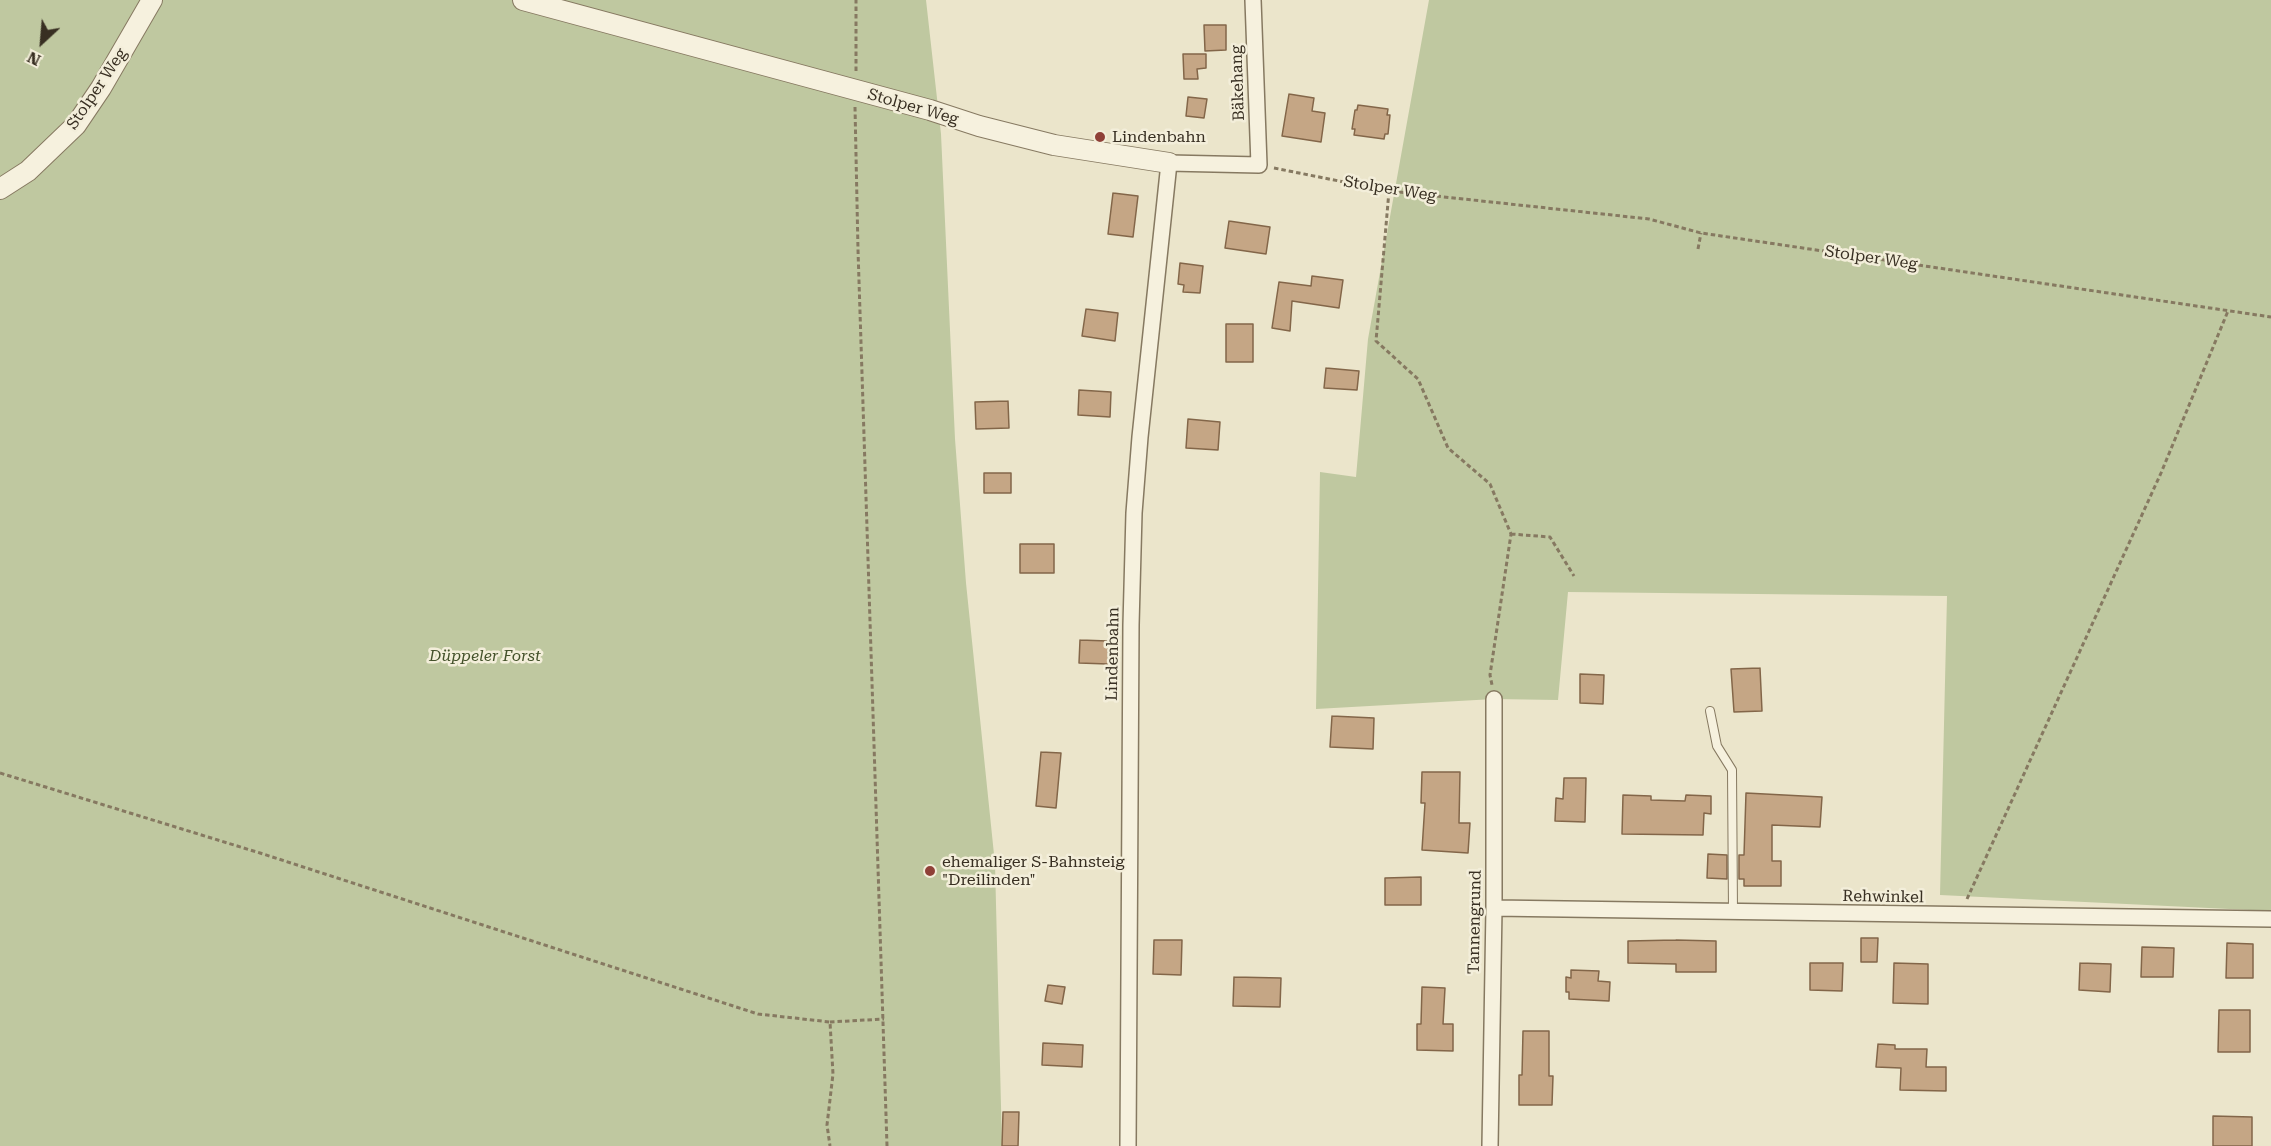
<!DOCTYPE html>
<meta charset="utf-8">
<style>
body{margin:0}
#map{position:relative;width:2271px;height:1146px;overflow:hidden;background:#ebe5cb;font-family:"Roboto Serif",serif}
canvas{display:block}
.north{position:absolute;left:12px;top:12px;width:60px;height:60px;-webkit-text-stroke:4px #f3eeda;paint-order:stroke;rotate:206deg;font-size:16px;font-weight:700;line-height:24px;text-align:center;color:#382f22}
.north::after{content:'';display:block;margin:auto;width:21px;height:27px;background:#382f22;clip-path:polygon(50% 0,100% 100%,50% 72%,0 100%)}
</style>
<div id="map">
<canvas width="2271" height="1146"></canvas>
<div class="north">N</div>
</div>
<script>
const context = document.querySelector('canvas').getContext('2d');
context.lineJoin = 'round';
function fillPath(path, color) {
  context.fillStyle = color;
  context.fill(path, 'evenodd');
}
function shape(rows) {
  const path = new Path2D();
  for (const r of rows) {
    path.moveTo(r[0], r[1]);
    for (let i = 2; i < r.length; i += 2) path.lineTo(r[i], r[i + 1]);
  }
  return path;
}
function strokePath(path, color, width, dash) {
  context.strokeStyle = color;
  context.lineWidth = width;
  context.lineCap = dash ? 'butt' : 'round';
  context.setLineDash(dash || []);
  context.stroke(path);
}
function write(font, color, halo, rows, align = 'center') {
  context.font = font + ' "Roboto Serif",serif';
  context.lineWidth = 5;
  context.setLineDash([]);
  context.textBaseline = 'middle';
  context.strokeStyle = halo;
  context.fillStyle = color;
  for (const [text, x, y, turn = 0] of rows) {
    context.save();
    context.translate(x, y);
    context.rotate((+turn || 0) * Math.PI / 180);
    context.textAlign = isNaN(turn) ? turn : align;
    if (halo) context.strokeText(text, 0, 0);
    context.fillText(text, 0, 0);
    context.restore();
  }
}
const green = shape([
 [0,0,926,0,941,134,955,439,966,583,995,864,1002,1146,0,1146],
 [1429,0,2271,0,2271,911,1940,895,1947,596,1568,592,1558,700,1494,699,1316,709,1320,472,1356,477,1368,339]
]);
const building = shape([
 [1204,25,1226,25,1226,50,1205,51,1204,25],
 [1183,54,1206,54,1206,68,1197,69,1198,79,1184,79,1183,54],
 [1289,94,1314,98,1312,111,1325,113,1321,142,1282,136,1289,94],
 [1188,97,1207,99,1204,118,1186,116,1188,97],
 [1358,105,1388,109,1387,115,1390,115,1388,134,1385,134,1384,139,1354,135,1355,129,1352,129,1355,110,1357,110,1358,105],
 [1113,193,1138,196,1133,237,1108,234,1113,193],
 [1229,221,1270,227,1266,254,1225,248,1229,221],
 [1180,263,1203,266,1200,293,1183,292,1184,285,1178,284,1180,263],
 [1312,276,1343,280,1339,308,1292,301,1290,331,1272,328,1279,282,1311,286,1312,276],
 [1086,309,1118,313,1115,341,1082,336,1086,309],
 [1226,324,1253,324,1253,362,1226,362,1226,324],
 [1326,368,1359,371,1357,390,1324,388,1326,368],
 [1079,390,1111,392,1110,417,1078,415,1079,390],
 [1008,401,1009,428,976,429,975,402,1008,401],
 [1188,419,1220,422,1218,450,1186,448,1188,419],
 [984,473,1011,473,1011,493,984,493,984,473],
 [1020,544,1054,544,1054,573,1020,573,1020,544],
 [1080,640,1108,641,1108,664,1079,663,1080,640],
 [1760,668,1762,711,1734,712,1731,669,1760,668],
 [1580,674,1604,675,1603,704,1580,703,1580,674],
 [1332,716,1374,718,1373,749,1330,747,1332,716],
 [1041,752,1061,753,1056,808,1036,806,1041,752],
 [1422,772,1460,772,1459,823,1470,823,1468,853,1422,850,1425,803,1421,803,1422,772],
 [1564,778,1586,778,1585,822,1555,821,1556,798,1563,799,1564,778],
 [1746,793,1822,797,1820,827,1772,825,1772,861,1781,861,1781,886,1744,886,1744,879,1739,879,1739,855,1744,855,1746,793],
 [1623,795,1651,796,1651,800,1685,801,1686,795,1711,796,1711,814,1704,813,1703,835,1622,834,1623,795],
 [1708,854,1727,855,1727,879,1707,878,1708,854],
 [1421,877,1421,905,1385,905,1385,878,1421,877],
 [1861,938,1878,938,1877,962,1861,962,1861,938],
 [1154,940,1182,940,1181,975,1153,974,1154,940],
 [1676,940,1716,941,1716,972,1676,972,1676,964,1628,963,1628,941,1676,940],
 [2227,943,2253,944,2253,978,2226,978,2227,943],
 [2142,947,2174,948,2173,977,2141,977,2142,947],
 [1810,963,1843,963,1842,991,1810,990,1810,963],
 [1894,963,1928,964,1928,1004,1893,1003,1894,963],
 [2080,963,2111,964,2110,992,2079,990,2080,963],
 [1571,970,1599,971,1598,981,1610,982,1609,1001,1569,999,1569,992,1566,992,1566,977,1571,978,1571,970],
 [1234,977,1281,978,1280,1007,1233,1006,1234,977],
 [1048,985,1065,987,1062,1004,1045,1001,1048,985],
 [1422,987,1445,988,1443,1024,1453,1024,1453,1051,1417,1050,1417,1024,1421,1024,1422,987],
 [2219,1010,2250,1010,2250,1052,2218,1052,2219,1010],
 [1523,1031,1549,1031,1549,1076,1553,1076,1552,1105,1519,1105,1519,1075,1522,1075,1523,1031],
 [1043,1043,1083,1045,1082,1067,1042,1065,1043,1043],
 [1878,1044,1895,1045,1895,1049,1927,1049,1926,1067,1946,1067,1946,1091,1900,1090,1901,1068,1876,1067,1878,1044],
 [1003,1112,1019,1112,1018,1146,1002,1146,1003,1112],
 [2213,1116,2252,1117,2252,1146,2213,1146,2213,1116]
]);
const path = shape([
 [856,71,856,0],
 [855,107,858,250,887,1146],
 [1274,168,1389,191,1649,219,1701,233,2271,317],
 [1389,191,1376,341,1418,379,1448,448,1490,484,1511,534,1490,675,1492,685],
 [1698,249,1701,233],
 [1511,534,1550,537,1574,576],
 [0,773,260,853,758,1014,830,1022,833,1074,827,1125,830,1146],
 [1967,899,2161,473,2228,311],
 [830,1022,884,1019]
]);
const service = shape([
 [1710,711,1717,746,1732,770,1733,912]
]);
const minor = shape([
 [1494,908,2271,919],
 [1128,1146,1131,625,1134,513,1140,437,1169,163,1259,165,1253,0],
 [1490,1146,1494,908,1494,699]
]);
const tertiary = shape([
 [523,0,930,110,979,126,1054,145,1169,163],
 [0,189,28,171,76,125,101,88,152,0]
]);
const markers = [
 [1100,137,6,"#8f4037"],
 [930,871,6,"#8f4037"]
];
const streetNames = [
 ["Bäkehang",1238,83,-92],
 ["Stolper Weg",97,89,-56],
 ["Stolper Weg",913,107,16],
 ["Stolper Weg",1390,189,9],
 ["Stolper Weg",1871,258,8],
 ["Lindenbahn",1113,654,-89],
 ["Rehwinkel",1883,897,1],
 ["Tannengrund",1475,922,-89]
];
const poiNames = [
 ["Lindenbahn",1112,137],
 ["ehemaliger S-Bahnsteig",942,862],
 ["\"Dreilinden\"",942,880]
];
const parkNames = [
 ["Düppeler Forst",485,656]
];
fillPath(green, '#bfc8a0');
fillPath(building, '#c5a685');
strokePath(building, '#836649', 1.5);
strokePath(service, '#867961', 10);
strokePath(minor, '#867961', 18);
strokePath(tertiary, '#867961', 22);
strokePath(path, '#867961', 3, [4.5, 3]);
strokePath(service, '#f6f1de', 8);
strokePath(minor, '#f6f1de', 15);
strokePath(tertiary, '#f6f1de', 20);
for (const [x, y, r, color] of markers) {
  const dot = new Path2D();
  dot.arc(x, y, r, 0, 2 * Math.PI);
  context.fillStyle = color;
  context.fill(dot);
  strokePath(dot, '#f3eeda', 2);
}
write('16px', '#382f22', '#f3eeda', streetNames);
write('16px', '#382f22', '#f3eeda', poiNames, 'left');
write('italic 16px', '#44522b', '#f3eeda', parkNames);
</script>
